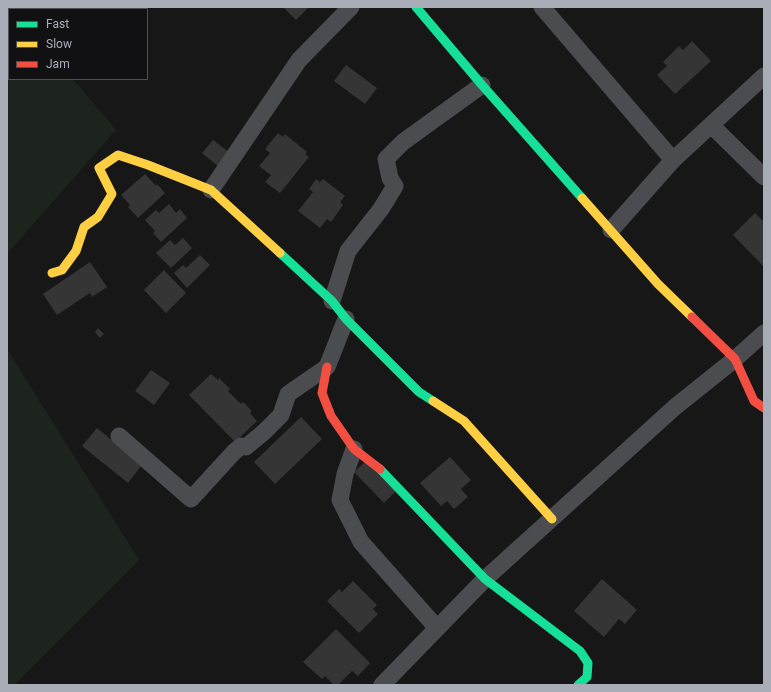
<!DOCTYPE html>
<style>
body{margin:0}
#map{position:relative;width:771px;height:692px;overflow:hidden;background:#171717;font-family:Roboto,sans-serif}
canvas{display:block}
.frame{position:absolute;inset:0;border:8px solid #a8adb8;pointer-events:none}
.legend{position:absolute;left:8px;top:8px;width:140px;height:72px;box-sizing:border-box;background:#111113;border:1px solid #4d4f55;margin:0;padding:5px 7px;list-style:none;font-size:12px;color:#a8adb8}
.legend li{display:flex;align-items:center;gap:8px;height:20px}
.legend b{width:20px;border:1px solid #4d4f55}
</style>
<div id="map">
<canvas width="771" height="692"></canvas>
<div class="frame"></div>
<ul class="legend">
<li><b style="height:5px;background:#16e098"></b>Fast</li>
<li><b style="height:5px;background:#ffcf43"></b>Slow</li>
<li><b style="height:5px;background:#f24e42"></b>Jam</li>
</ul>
</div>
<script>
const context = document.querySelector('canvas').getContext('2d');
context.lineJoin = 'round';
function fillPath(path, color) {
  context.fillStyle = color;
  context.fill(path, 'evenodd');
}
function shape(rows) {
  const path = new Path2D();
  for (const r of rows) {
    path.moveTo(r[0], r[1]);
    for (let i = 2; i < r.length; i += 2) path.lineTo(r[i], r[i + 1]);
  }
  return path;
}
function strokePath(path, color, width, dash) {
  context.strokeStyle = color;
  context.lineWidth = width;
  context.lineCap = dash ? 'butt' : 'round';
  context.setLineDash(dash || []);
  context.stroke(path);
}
const green = shape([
 [7,7,13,7,15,9,9,9,9,79,73,79,116,130,7,254],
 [7,349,139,560,14,685,7,685]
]);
const building = shape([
 [283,7,309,7,296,20],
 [692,41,711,61,675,94,657,75,667,66,663,62,679,46,683,50],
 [346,65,377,88,365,104,334,81],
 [278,133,283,137,285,134,307,152,305,154,309,157,280,193,265,182,271,175,259,166,270,153,265,149],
 [213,140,230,153,219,167,202,153],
 [145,174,156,186,157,184,165,193,138,218,128,207,130,205,121,195],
 [316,179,320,182,323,179,345,196,340,202,343,205,331,222,327,219,320,228,298,211,313,192,309,189],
 [169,204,176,213,180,209,187,218,161,242,153,233,155,231,145,220,156,210,159,213],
 [755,213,764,222,764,267,733,235],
 [183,238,192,248,171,268,156,253,170,240,175,245],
 [200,255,210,265,187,288,174,273,183,265,186,268],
 [90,262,107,287,92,297,90,293,57,315,43,294],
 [164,270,186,293,166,313,144,290],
 [98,328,104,334,100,338,95,332],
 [151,370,170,383,154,405,135,391],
 [211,374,218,380,219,378,230,389,228,391,241,404,243,402,252,411,250,413,257,421,235,442,189,395],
 [301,417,322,439,275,484,254,462],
 [97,428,142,465,128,483,82,446],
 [450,457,471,480,461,489,468,497,454,509,447,501,441,506,420,483],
 [367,460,396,491,384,503,354,472],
 [602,579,637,610,625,624,619,619,604,637,574,611],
 [353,581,377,605,373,609,378,614,359,633,327,601,339,589,342,592],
 [336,629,370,663,358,676,352,671,338,685,334,685,325,676,322,679,303,662]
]);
const street = shape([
 [542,7,673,160],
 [711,125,764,177],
 [211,190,299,60,351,7],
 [611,230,673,160,764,76],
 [332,301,348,251,381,209,395,186,390,178,386,159,403,142,482,85],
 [119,436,191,499,234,452,241,446,246,447,264,432,281,415,288,394,327,367,346,319],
 [354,449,345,474,340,500,361,542,437,628],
 [382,685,485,579,675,407,735,359,764,333]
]);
const fast = shape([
 [416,7,482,85,582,198],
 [280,253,332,301,346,319,419,392,433,401],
 [380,469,485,579,580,651,588,663,587,677,578,685]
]);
const slow = shape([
 [582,198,658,284,692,317],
 [52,273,62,270,76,251,84,227,98,217,112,194,99,168,118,155,148,165,211,190,280,253],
 [433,401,464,421,552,519]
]);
const jam = shape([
 [692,317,735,359,754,401,764,408],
 [327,367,322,393,331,416,354,449,380,469]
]);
fillPath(green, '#1d241e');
fillPath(building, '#353536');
strokePath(street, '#4b4c50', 17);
strokePath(fast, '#16e098', 9);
strokePath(slow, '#ffcf43', 9);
strokePath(jam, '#f24e42', 9);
</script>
